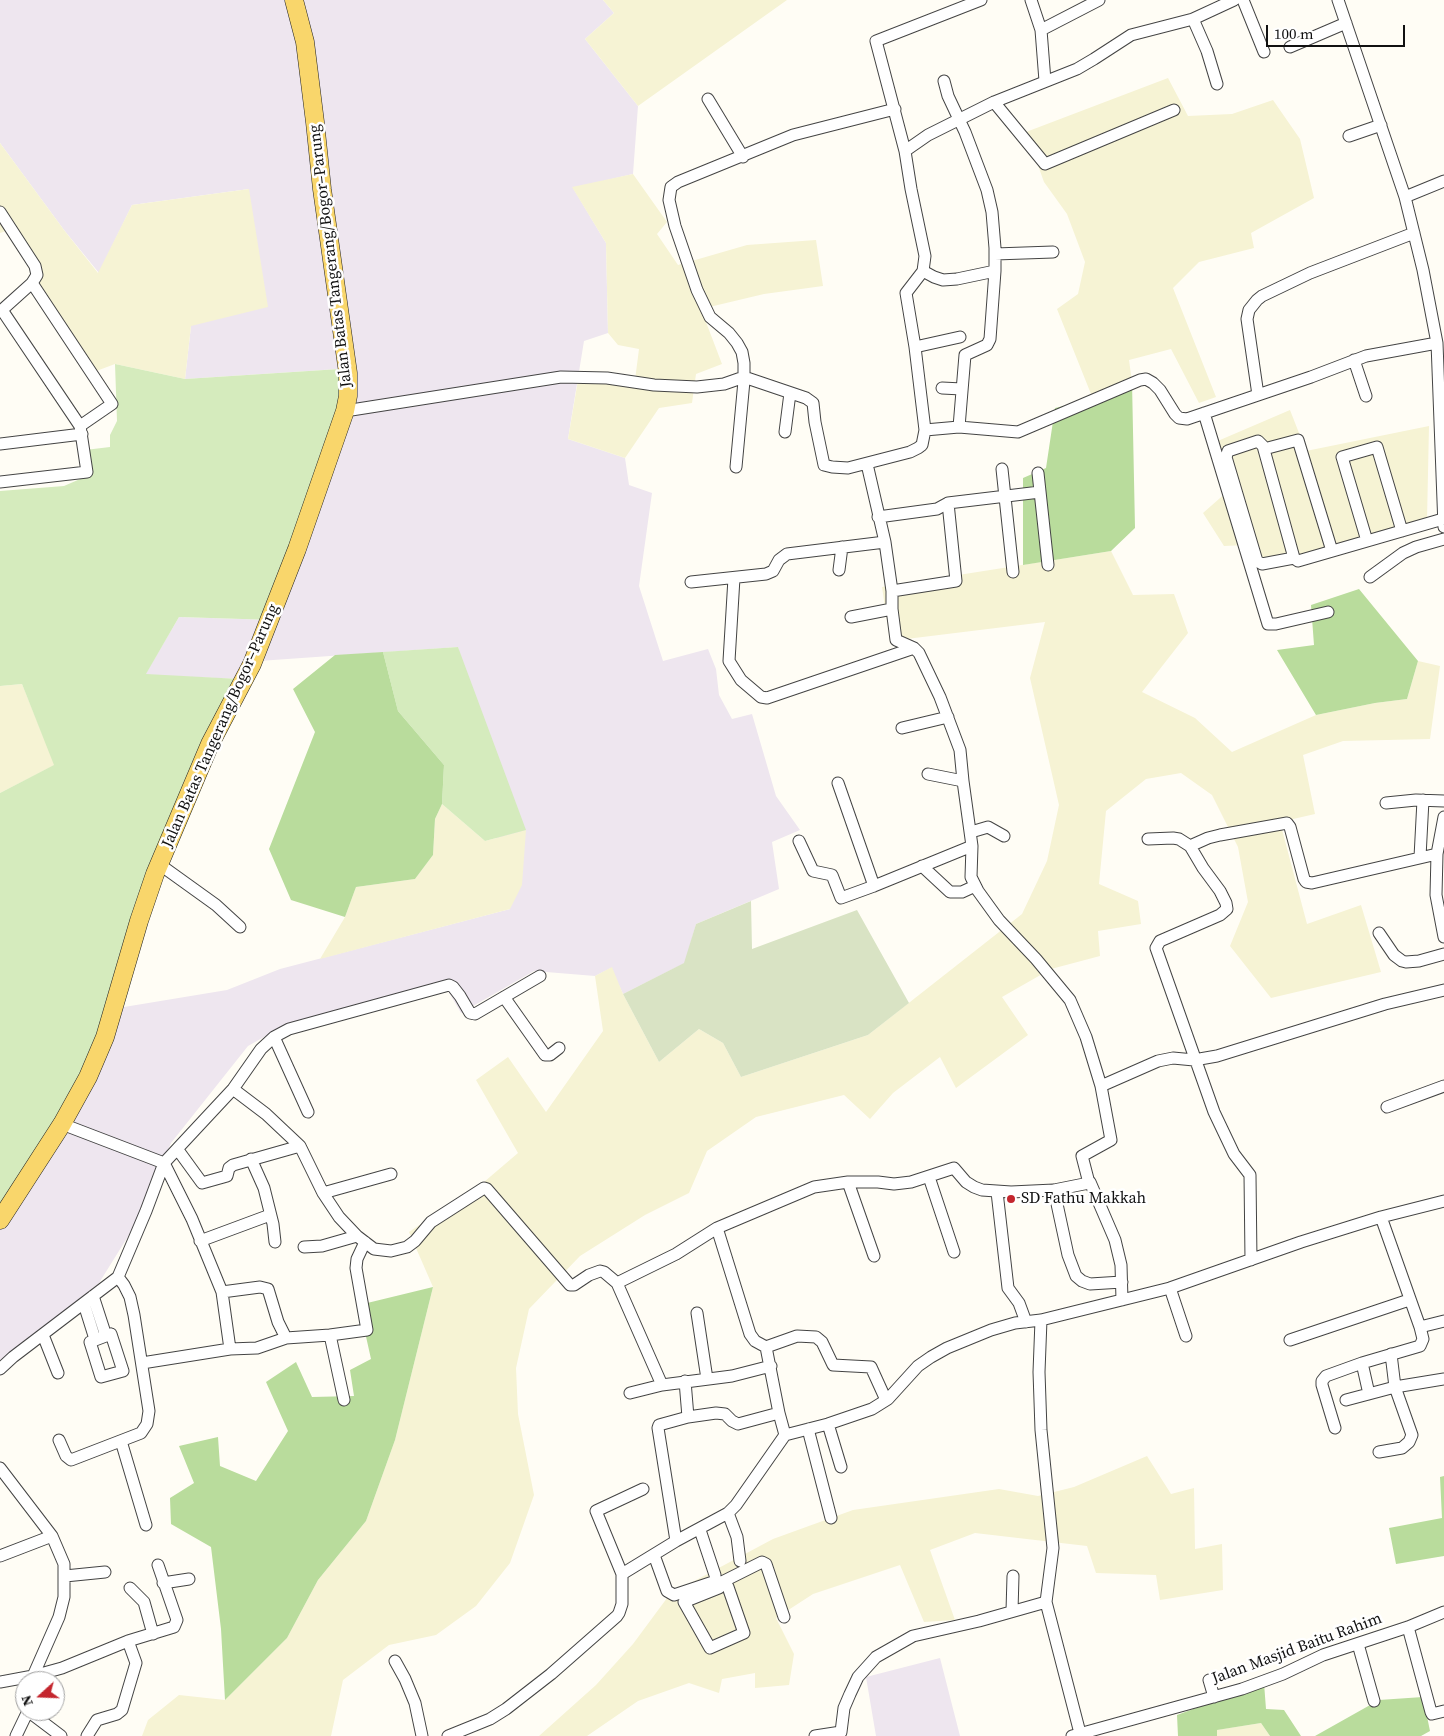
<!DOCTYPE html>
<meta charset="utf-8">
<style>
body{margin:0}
#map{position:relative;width:1444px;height:1736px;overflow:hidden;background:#fffdf5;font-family:"Source Serif 4",serif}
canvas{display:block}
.north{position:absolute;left:15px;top:1671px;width:50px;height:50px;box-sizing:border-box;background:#fff;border:1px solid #a0a0a0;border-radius:50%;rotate:250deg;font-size:14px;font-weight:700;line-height:20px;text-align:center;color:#111}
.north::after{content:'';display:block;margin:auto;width:18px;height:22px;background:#c4262e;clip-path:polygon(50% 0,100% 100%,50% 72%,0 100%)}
.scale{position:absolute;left:1266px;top:25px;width:139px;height:22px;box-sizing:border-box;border:2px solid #111;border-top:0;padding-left:6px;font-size:15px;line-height:18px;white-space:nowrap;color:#111;-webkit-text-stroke:4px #fff;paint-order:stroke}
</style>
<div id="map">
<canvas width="1444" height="1736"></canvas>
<div class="north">N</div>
<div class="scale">100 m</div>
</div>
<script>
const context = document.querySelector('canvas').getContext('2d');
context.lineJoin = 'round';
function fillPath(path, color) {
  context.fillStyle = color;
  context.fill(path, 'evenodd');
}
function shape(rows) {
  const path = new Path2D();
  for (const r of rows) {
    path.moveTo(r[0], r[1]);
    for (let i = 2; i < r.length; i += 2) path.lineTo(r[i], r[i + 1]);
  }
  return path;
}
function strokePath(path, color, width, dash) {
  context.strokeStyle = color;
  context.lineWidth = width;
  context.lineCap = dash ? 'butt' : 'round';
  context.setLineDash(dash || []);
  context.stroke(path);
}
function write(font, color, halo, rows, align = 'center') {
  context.font = font + ' "Source Serif 4",serif';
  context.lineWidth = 5;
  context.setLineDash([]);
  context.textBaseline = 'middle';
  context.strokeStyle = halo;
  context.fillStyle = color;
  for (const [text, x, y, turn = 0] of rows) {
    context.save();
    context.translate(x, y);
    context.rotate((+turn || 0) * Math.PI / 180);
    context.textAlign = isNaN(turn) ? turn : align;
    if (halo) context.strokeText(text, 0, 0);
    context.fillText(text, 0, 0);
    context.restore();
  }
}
const industrial = shape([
 [0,0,603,0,614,13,585,39,638,106,633,174,573,188,606,243,608,333,584,341,568,439,625,458,629,485,652,493,639,586,663,661,708,649,716,669,719,695,732,719,752,714,776,796,800,830,772,842,779,889,696,924,685,963,623,994,611,968,595,976,534,971,461,1013,444,984,280,1028,248,1046,171,1143,137,1222,99,1283,0,1362,0,1202,10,1208,118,1008,227,990,280,969,510,909,458,647,259,661,240,679,145,675,179,617,274,620,354,368,185,379,191,326,249,189,132,205,99,273,64,230,0,143],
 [940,1658,960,1736,876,1736,866,1677]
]);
const farmland = shape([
 [603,0,787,0,638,106,585,39,614,13],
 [1168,78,1188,116,1232,114,1273,100,1300,139,1314,198,1251,233,1254,248,1199,262,1173,288,1216,397,1199,403,1171,349,1129,360,1132,382,1093,399,1057,309,1078,294,1085,262,1067,214,1044,182,1026,132],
 [0,143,64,230,98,273,132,205,249,189,268,307,191,326,185,379,115,364,91,373,9,230,0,233],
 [633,174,667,222,657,234,678,265,747,245,816,240,823,286,764,294,701,309,722,364,696,374,692,403,659,408,625,458,568,439,578,380,635,380,639,349,618,345,608,333,606,243,572,187],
 [1290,410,1306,451,1429,426,1427,520,1363,545,1252,563,1246,545,1224,546,1203,513,1228,491,1213,443],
 [1111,551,1133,595,1174,594,1188,633,1142,692,1195,718,1232,752,1316,715,1375,703,1407,699,1418,661,1440,666,1430,739,1343,741,1303,755,1315,814,1280,822,1307,924,1361,905,1381,972,1271,998,1230,946,1248,902,1238,847,1212,795,1181,773,1146,779,1106,811,1099,884,1138,901,1141,924,1098,931,1100,956,1051,969,1002,997,1028,1035,956,1088,940,1057,893,1093,870,1119,844,1095,756,1117,707,1151,689,1193,645,1215,580,1256,529,1309,516,1368,518,1414,534,1495,510,1563,476,1606,436,1635,389,1645,343,1680,331,1736,142,1736,148,1720,179,1695,225,1700,287,1638,318,1580,366,1521,395,1440,433,1287,409,1232,484,1182,518,1153,476,1080,508,1057,546,1112,603,1031,595,976,612,967,623,994,659,1062,699,1029,723,1043,741,1077,868,1035,1022,914,1047,861,1059,805,1030,678,1045,622,890,641,882,587],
 [22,684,55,765,0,793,0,686],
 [442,804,485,841,526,830,522,885,510,909,320,959,345,917,356,887,415,879,433,855,435,819],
 [1147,1456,1171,1494,1194,1488,1195,1549,1222,1544,1223,1590,1160,1600,1156,1575,1096,1573,1087,1546,975,1533,930,1550,955,1620,924,1622,900,1565,813,1594,776,1618,794,1654,789,1685,755,1688,755,1673,722,1679,719,1693,689,1683,638,1701,587,1736,539,1736,596,1685,633,1644,670,1594,773,1539,853,1510,999,1489,1038,1496,1074,1487],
 [1261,1723,1270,1736,1217,1736,1216,1730]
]);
const green = shape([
 [115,364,185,379,355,368,274,620,179,617,146,674,240,679,140,912,118,1008,10,1208,0,1202,0,793,54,765,22,684,0,686,0,491,64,486,87,476,85,450,110,447,110,435,117,421],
 [458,647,526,830,485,841,442,804,444,765,398,711,383,652]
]);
const forest = shape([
 [1132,382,1135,528,1111,551,1023,565,1023,478,1046,468,1055,408,1093,399],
 [1359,589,1418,661,1407,699,1375,703,1316,715,1277,650,1314,645,1311,605],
 [383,652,398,711,444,765,442,804,435,819,433,855,415,879,356,887,345,917,291,900,269,849,315,732,293,689,335,655],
 [433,1287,395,1440,366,1521,318,1580,287,1638,225,1700,221,1629,211,1547,171,1524,170,1498,194,1483,179,1446,218,1437,220,1466,256,1481,288,1431,266,1382,296,1362,312,1397,354,1396,350,1370,371,1359,359,1305],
 [1444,1476,1444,1556,1396,1564,1389,1528,1442,1518,1440,1477],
 [1264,1683,1266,1709,1284,1710,1301,1736,1270,1736,1261,1723,1217,1730,1217,1736,1178,1736,1177,1715],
 [1423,1697,1430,1731,1421,1736,1315,1736,1379,1700]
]);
const cemetery = shape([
 [751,901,752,949,857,910,909,1003,868,1035,741,1077,723,1043,699,1029,659,1062,623,994,684,963,696,924]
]);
const street = shape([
 [1031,0,1041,30,1045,81],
 [1243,0,1264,52],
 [1338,0,1405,197,1423,270,1437,343,1444,527],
 [1193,19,1207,51,1217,84],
 [1041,30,1099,0],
 [1290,47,1346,23],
 [944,81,948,96,965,132,987,190,992,212,995,248,995,271,990,339,987,345,965,355,959,427],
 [708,99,743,157],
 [994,102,1045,164,1174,110],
 [1349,136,1381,125],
 [905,151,928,135,994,102,1077,69,1094,59,1131,35,1193,19,1234,0],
 [1405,197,1444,181],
 [0,212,35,266,37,275,32,283,2,310,80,426],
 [995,254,1053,252],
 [923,271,934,277,943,280,957,279,995,271],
 [915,347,960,337],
 [1354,360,1366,396],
 [942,388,962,389],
 [1258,395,1247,319,1249,310,1257,300,1262,296,1310,273,1414,233],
 [345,411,561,377,607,378,654,385,697,387,724,384,744,377,806,398,813,403,815,422,824,465,832,467,848,468,910,452,918,448,922,445,925,430,915,347,906,293,923,271,925,256,911,189,905,151,876,41,981,0],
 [1204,413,1268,624,1276,624,1328,612],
 [925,430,959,427,1018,432,1140,380,1146,379,1153,383,1160,390,1175,414,1179,418,1187,419,1311,377,1366,356,1437,343],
 [785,432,790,393],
 [0,444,82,434],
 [1264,449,1298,440,1332,551],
 [867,464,885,542,892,591,892,609,896,640,914,648,919,653,940,697,960,750,963,781,972,846,971,877,978,891,999,920,1036,959,1070,1000,1086,1037,1101,1086],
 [736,467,744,381,744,363,742,352,737,343,729,333,710,317,697,290,675,226,669,200,671,187,678,182,793,135,895,109],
 [1002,469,1013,572],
 [1038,473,1048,565],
 [0,482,87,472,80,426,112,404,32,283],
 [878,517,937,509,948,503,1040,492],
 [1367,541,1342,457,1377,447,1402,531],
 [1294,558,1263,446,1258,441,1228,451,1226,457,1257,561,1262,564,1294,558,1298,561,1443,519],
 [839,570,842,547],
 [1370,577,1403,553,1416,547,1444,539],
 [734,578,729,661,741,680,761,697,767,698,914,648],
 [691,582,766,574,773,571,779,560,787,554,885,542],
 [892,591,956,581,948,503],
 [851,617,892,609],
 [902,728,948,717],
 [928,774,963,781],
 [838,783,874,886,972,846],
 [1386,803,1416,800,1444,801],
 [1444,817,1437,854,1436,895,1444,937],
 [971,832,988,827,1004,836],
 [1148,839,1173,838,1179,839,1190,846,1208,838,1220,835,1287,823,1290,827,1304,879,1306,882,1312,883,1437,854],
 [799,841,813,871,832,875,841,898,874,886],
 [1190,846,1203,868,1220,891,1226,903,1227,909,1220,915,1160,941,1156,948,1214,1112,1234,1154,1250,1175,1251,1260],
 [1420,857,1423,800],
 [159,864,216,905,240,927],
 [922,866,950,892,962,892,975,886],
 [1379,933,1394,955,1402,961,1406,962,1419,961,1444,954],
 [504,997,545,1055,550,1055,559,1048],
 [274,1037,308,1112],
 [233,1089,266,1114,300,1146,323,1193,339,1217,357,1236,374,1249,391,1251,407,1247,415,1241,431,1222,484,1188,487,1189,570,1285,574,1285,589,1275,600,1271,604,1272,617,1283,662,1385,732,1376,771,1366],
 [1387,1107,1444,1086],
 [62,1124,164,1163,192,1219,222,1292,230,1349],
 [178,1150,202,1183,227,1176,229,1168,233,1165,300,1146],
 [251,1159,264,1188,273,1224,275,1242],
 [929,1177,954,1252],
 [848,1182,874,1256],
 [1090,1182,1115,1240,1121,1265,1122,1300],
 [1054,1190,1068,1255,1076,1276,1082,1281,1090,1284,1122,1282],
 [997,1192,1008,1288,1019,1303,1026,1322],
 [323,1193,391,1174],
 [1381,1217,1420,1327],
 [200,1241,270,1215],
 [304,1247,322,1246,357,1236],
 [617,1283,676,1254,717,1228],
 [1170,1288,1186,1336],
 [222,1292,260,1287,268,1289,278,1322,286,1338,330,1335,344,1400],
 [93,1296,106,1336],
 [84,1304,95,1339],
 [697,1313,707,1379],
 [1041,1320,1039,1372,1041,1430,1053,1548,1046,1602],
 [111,1334,123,1371,101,1377,90,1342,111,1334],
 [43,1335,58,1373],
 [330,1335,367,1330,356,1268,357,1259,365,1242],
 [1290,1340,1409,1300],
 [766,1347,797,1336,816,1337,822,1342,833,1365,871,1367,886,1400],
 [142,1363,230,1349,257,1348,286,1338],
 [1362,1363,1369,1394],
 [0,1369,13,1357,118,1277,146,1211,164,1163,233,1089,261,1049,274,1037,289,1029,449,985,453,987,460,996,470,1013,475,1014,540,976],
 [685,1381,688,1417],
 [630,1393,662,1385],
 [1346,1400,1395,1387,1444,1379],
 [828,1424,841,1467],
 [1335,1428,1322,1385,1322,1381,1326,1376,1362,1363,1420,1346,1423,1339,1420,1327,1444,1321],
 [808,1429,831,1518],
 [785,1435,779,1413,766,1347,755,1341,750,1334,717,1228,814,1187,848,1182,878,1182,894,1184,911,1182,954,1168,966,1182,974,1187,982,1190,1011,1192,1054,1190,1089,1183,1082,1156,1111,1140,1101,1086,1158,1061,1173,1058,1194,1060,1217,1056,1385,1004,1444,990],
 [59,1440,66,1456,71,1460,141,1433,147,1424,149,1411,134,1315,130,1297,124,1285,118,1277],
 [121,1441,146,1525],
 [1379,1452,1402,1448,1409,1442,1412,1435,1395,1387,1391,1354],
 [0,1468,52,1536,64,1564,64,1597,59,1617,33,1676,33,1681],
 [728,1513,737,1537,740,1561],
 [700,1530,715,1575],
 [676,1541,658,1428,659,1425,688,1417,716,1413,725,1414,732,1421,738,1424,779,1413],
 [654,1555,667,1591,674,1595,716,1581,722,1582,762,1562,766,1564,784,1617],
 [0,1556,52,1536],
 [622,1574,596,1511,643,1489],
 [65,1576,105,1572],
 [722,1582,728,1587,744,1633,710,1648,684,1602,719,1588,722,1582],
 [163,1583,189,1579],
 [130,1588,144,1602,153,1634],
 [1012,1611,1013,1576],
 [1408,1627,1431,1712,1432,1714,1444,1711],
 [1358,1644,1374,1701],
 [395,1661,405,1679,415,1703,422,1736],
 [1209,1680,1214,1697],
 [0,1682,33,1676,62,1668,128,1641,174,1627,177,1620,158,1565],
 [28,1711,61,1736],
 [16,1736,28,1711],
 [87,1736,97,1720,117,1714,122,1710,136,1663,128,1641],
 [448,1736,490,1719,506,1709,551,1674,617,1616,619,1613,622,1604,622,1574,676,1541,728,1513,736,1505,785,1435,828,1424,872,1409,888,1399,918,1366,931,1357,947,1348,991,1330,1015,1323,1041,1320,1170,1288,1301,1242,1381,1217,1444,1201],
 [815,1736,841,1732,844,1708,850,1694,858,1677,876,1657,913,1636,979,1621,1046,1602,1080,1733],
 [1072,1736,1242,1689,1283,1674,1323,1655,1408,1627,1444,1612]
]);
const primary = shape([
 [0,1220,62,1124,88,1077,105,1037,139,921,155,874,210,744,252,664,297,549,345,411,348,396,348,373,322,189,315,122,305,42,294,0]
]);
const markers = [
 [1011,1199,5,"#c4262e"]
];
const streetNames = [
 ["Jalan Batas Tangerang/Bogor–Parung",331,256,-97],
 ["Jalan Batas Tangerang/Bogor–Parung",221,726,-66],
 ["Jalan Masjid Baitu Rahim",1297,1649,-20]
];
const poiNames = [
 ["SD Fathu Makkah",1021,1199]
];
fillPath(industrial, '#eee6ef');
fillPath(farmland, '#f6f3d4');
fillPath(green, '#d5ebbd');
fillPath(forest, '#b9dc9c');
fillPath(cemetery, '#d9e3c4');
strokePath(street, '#444', 13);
strokePath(primary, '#222', 19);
strokePath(street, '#fff', 11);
strokePath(primary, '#f9d66b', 18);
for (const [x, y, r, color] of markers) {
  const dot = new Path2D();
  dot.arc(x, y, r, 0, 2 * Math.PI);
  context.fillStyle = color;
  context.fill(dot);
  strokePath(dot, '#fff', 2);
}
write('16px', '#111', '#fff', streetNames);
write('16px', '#111', '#fff', poiNames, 'left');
</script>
